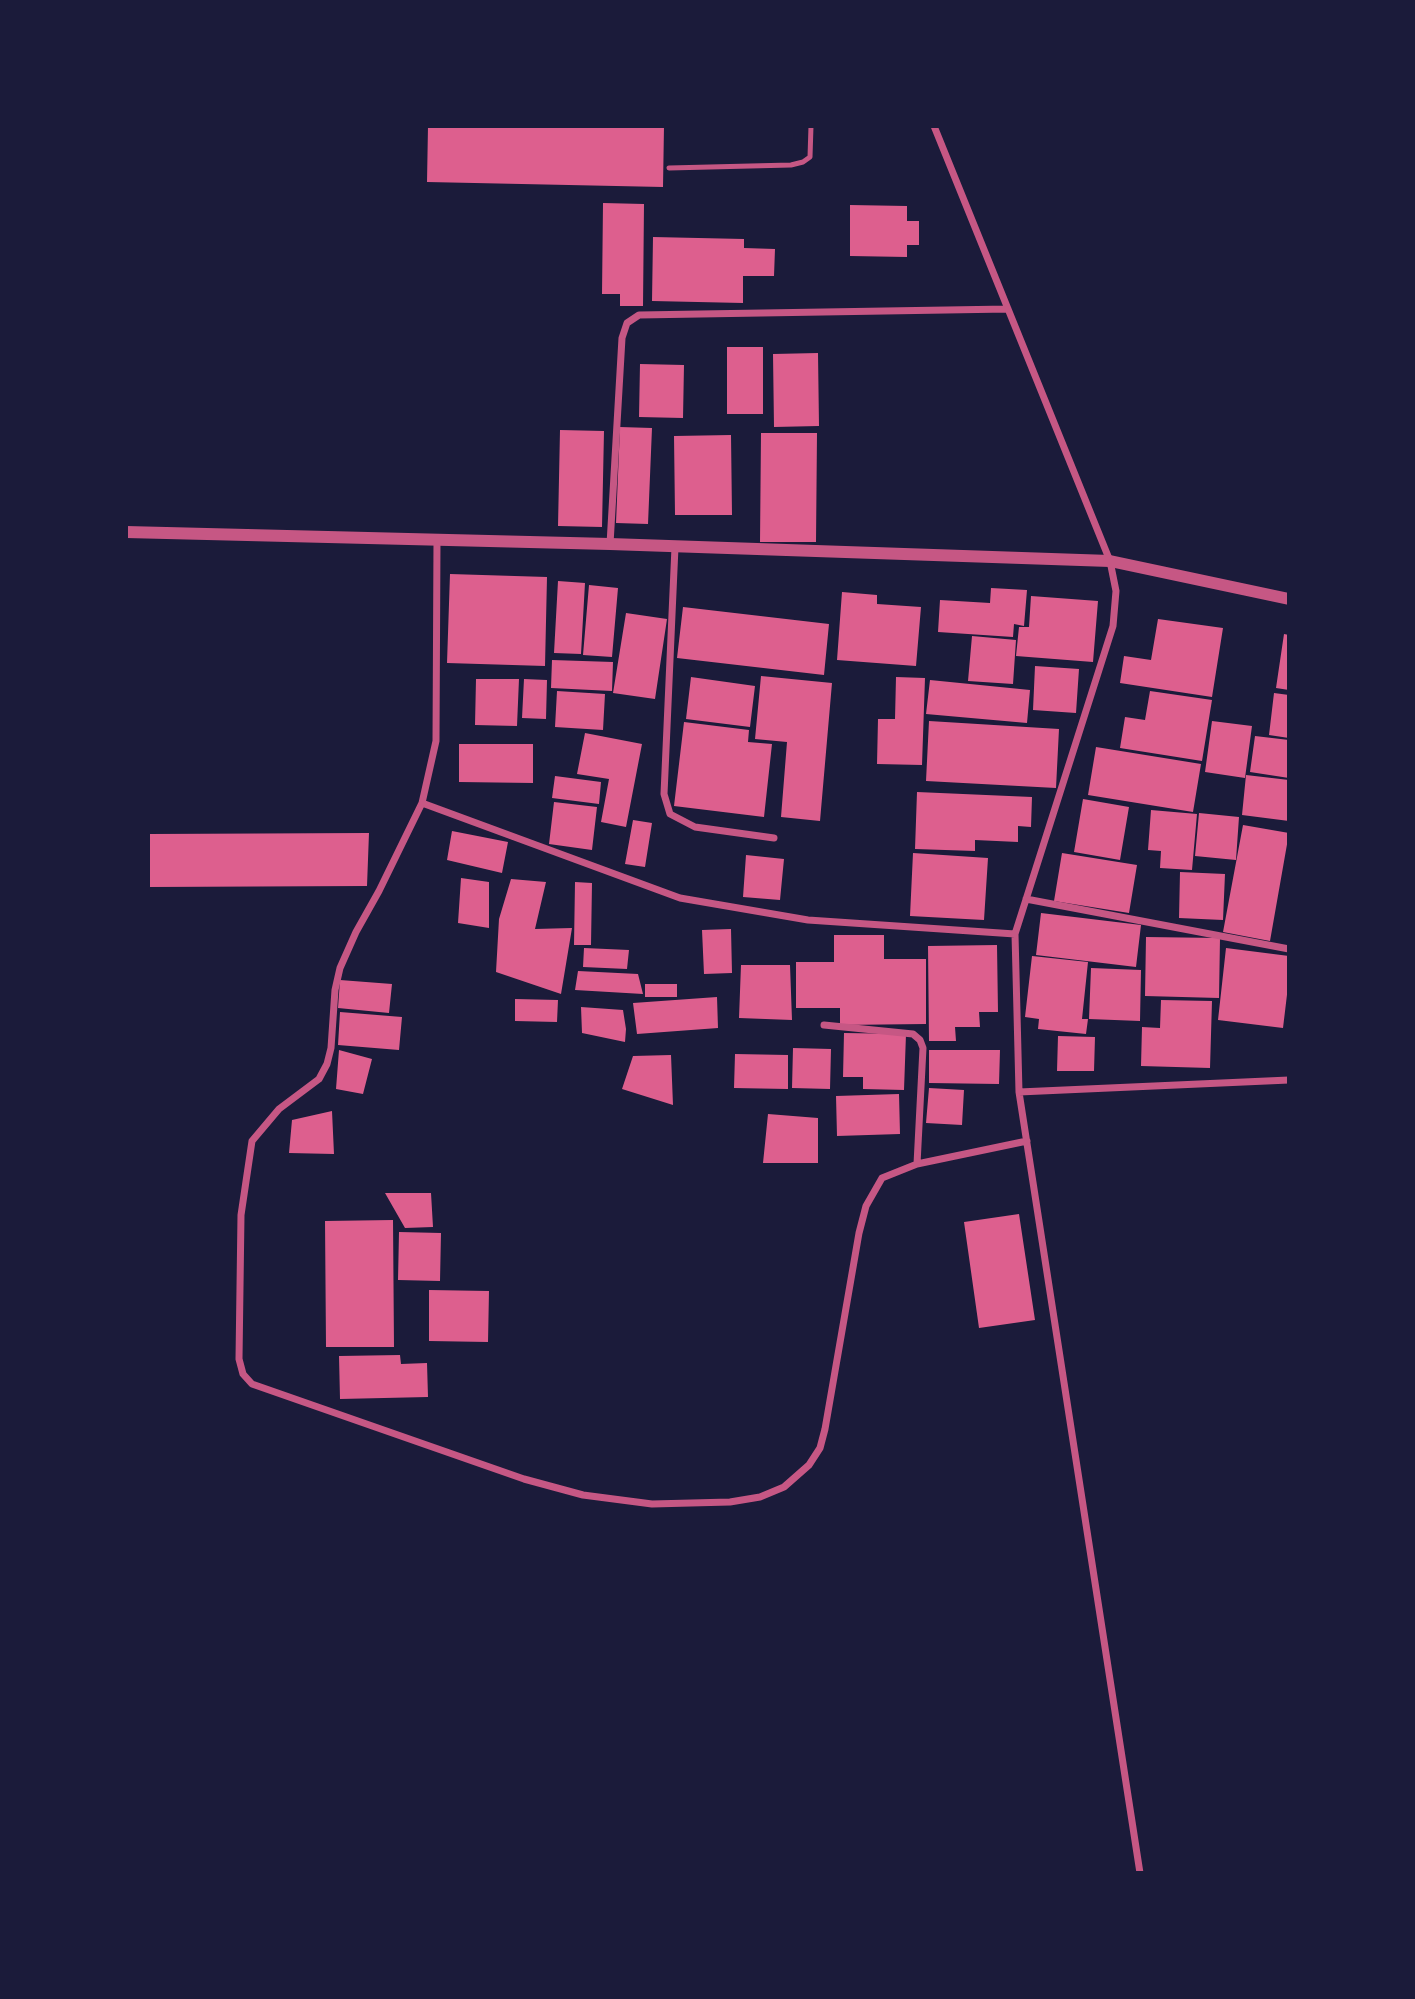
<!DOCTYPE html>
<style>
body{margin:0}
#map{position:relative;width:1415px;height:1999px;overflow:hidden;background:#1b1b3a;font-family:Overpass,sans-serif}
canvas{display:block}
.frame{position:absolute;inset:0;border:128px solid #1b1b3a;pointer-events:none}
</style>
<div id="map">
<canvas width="1415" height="1999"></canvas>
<div class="frame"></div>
</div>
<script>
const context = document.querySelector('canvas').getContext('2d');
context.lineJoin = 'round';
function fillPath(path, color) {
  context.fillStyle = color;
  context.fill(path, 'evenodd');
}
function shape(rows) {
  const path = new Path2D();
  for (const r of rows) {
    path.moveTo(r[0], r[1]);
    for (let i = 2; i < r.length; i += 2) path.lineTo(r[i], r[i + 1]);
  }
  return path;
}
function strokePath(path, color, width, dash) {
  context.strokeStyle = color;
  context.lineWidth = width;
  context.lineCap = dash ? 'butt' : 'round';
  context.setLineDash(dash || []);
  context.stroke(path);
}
const building = shape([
 [428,126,664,126,663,187,427,182],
 [603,203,644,204,643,306,620,306,620,294,602,294],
 [850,205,907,206,907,221,919,221,919,245,907,245,907,257,850,256],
 [653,237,744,239,744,248,775,249,774,276,743,276,743,303,652,301],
 [727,347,763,347,763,414,727,414],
 [818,353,819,426,774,427,773,354],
 [640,364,684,365,683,418,639,417],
 [620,427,652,428,648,524,616,523],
 [560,430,604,431,602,527,558,526],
 [761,433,817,433,816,542,760,542],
 [731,435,732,515,675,515,674,436],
 [450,574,547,577,545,666,447,663],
 [558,581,585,583,581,654,554,653],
 [589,585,618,588,612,657,583,655],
 [991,588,1027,590,1024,626,1014,624,1013,637,938,632,940,600,990,603],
 [842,592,877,595,877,604,921,607,916,666,837,660],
 [1031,596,1098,601,1093,662,1016,656,1019,627,1029,627],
 [683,607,829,624,824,675,677,658],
 [626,613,667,619,655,699,613,693],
 [1158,619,1223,628,1212,697,1120,683,1124,656,1151,660],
 [1284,634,1289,635,1289,690,1276,688],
 [972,636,1016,640,1013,684,968,681],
 [552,660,613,662,612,691,551,688],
 [1035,666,1079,669,1076,713,1033,710],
 [761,676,832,683,820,821,781,817,787,742,755,739],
 [691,677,755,686,750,727,686,719],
 [896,677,925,678,922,765,877,764,878,719,895,719],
 [476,679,519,679,517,726,475,725],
 [524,679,547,680,546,719,522,718],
 [930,680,1030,690,1027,723,926,714],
 [557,691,605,694,603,730,555,727],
 [1150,691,1212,700,1202,761,1120,748,1125,717,1145,720],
 [1274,693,1289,695,1289,738,1269,735],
 [929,721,1059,729,1056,788,926,781],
 [1212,721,1252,726,1245,778,1205,772],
 [684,722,749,730,748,742,772,744,764,817,674,806],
 [585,733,642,744,626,827,601,822,609,779,577,774],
 [1255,736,1289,740,1289,778,1250,772],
 [459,744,533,744,533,783,459,782],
 [1096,747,1201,764,1193,812,1088,795],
 [1246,775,1289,780,1289,821,1242,815],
 [555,776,601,782,599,804,552,798],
 [917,792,1032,797,1031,827,1018,826,1018,842,975,840,975,851,915,849],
 [1083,799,1129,807,1120,860,1074,852],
 [554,802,597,807,592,850,549,844],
 [1151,810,1197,814,1192,870,1160,868,1161,851,1148,850],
 [1199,813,1239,817,1236,860,1195,856],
 [633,820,652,823,645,867,625,864],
 [1243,825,1289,833,1270,941,1223,932],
 [452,831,508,842,502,873,447,860],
 [369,833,367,886,150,887,150,834],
 [913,853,988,858,984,920,910,916],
 [1062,853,1137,865,1129,913,1054,901],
 [746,855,784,859,780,900,743,897],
 [1180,872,1225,874,1223,920,1179,918],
 [461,878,489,882,489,928,458,923],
 [511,879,546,882,535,929,572,928,561,994,496,972,499,919],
 [575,882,592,883,591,945,574,945],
 [1041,913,1141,925,1136,967,1036,955],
 [731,929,732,973,704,974,702,930],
 [834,935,884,935,884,959,926,959,926,1024,840,1025,840,1008,796,1008,796,962,834,962],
 [1146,937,1220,938,1219,998,1145,996],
 [997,945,998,1012,979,1012,980,1027,955,1027,956,1041,929,1041,928,946],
 [584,948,629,950,627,969,583,967],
 [1226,948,1289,956,1289,978,1283,1028,1218,1020],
 [1032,956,1088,962,1082,1019,1088,1019,1086,1034,1038,1029,1039,1019,1025,1017],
 [741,965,790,965,792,1020,739,1018],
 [1091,968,1141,970,1140,1021,1089,1019],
 [578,971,638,974,643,994,575,990],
 [340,980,392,984,389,1013,338,1008],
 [645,984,677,984,677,997,645,997],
 [717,997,718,1028,637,1034,633,1003],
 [515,999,558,1000,557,1022,515,1021],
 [1161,1000,1212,1001,1210,1068,1141,1066,1142,1027,1160,1028],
 [581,1007,623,1010,626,1029,625,1042,582,1033],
 [340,1012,402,1017,399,1050,338,1045],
 [844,1033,906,1034,904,1090,863,1089,863,1077,843,1077],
 [1058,1036,1095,1037,1094,1071,1057,1071],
 [793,1048,831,1049,830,1089,792,1088],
 [339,1050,372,1059,363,1094,336,1089],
 [929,1050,1000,1050,999,1084,929,1083],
 [735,1054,788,1055,788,1089,734,1088],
 [671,1055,673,1105,622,1089,633,1056],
 [929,1088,964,1090,962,1125,926,1123],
 [899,1094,900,1134,837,1136,836,1096],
 [332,1111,334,1154,289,1153,292,1120],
 [768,1114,818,1118,818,1163,763,1163],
 [385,1193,431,1193,433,1227,405,1228],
 [1019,1214,1035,1320,979,1328,964,1222],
 [393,1220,394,1347,326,1347,325,1221],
 [399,1232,441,1233,440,1281,398,1280],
 [429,1290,489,1291,488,1342,429,1341],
 [400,1355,401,1364,427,1363,428,1397,340,1399,339,1356]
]);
const service = shape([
 [669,168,791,165,803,162,810,157,811,126]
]);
const minor = shape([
 [934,126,1110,561,1116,591,1113,626,1015,934,1019,1092,1140,1873],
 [437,540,436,741,422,803,379,891,356,932,340,968,335,990,331,1048,327,1064,319,1079,279,1109,252,1141,241,1215,239,1359,243,1374,252,1384,524,1479,583,1495,652,1504,730,1502,760,1497,784,1487,809,1465,820,1448,825,1429,859,1233,866,1206,882,1178,917,1164,1027,1141],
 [610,544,622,338,627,323,639,315,1008,309],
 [675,547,664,794,670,814,695,827,774,838],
 [422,803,680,898,808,920,1015,934],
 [1026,899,1289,949],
 [824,1025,913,1034,920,1040,923,1048,917,1164],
 [1019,1092,1289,1080]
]);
const tertiary = shape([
 [126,532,610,544,1110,561,1289,599]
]);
fillPath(building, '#dd5f8e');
strokePath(service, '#c65784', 5);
strokePath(minor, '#c65784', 7);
strokePath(tertiary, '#c65784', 12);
</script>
